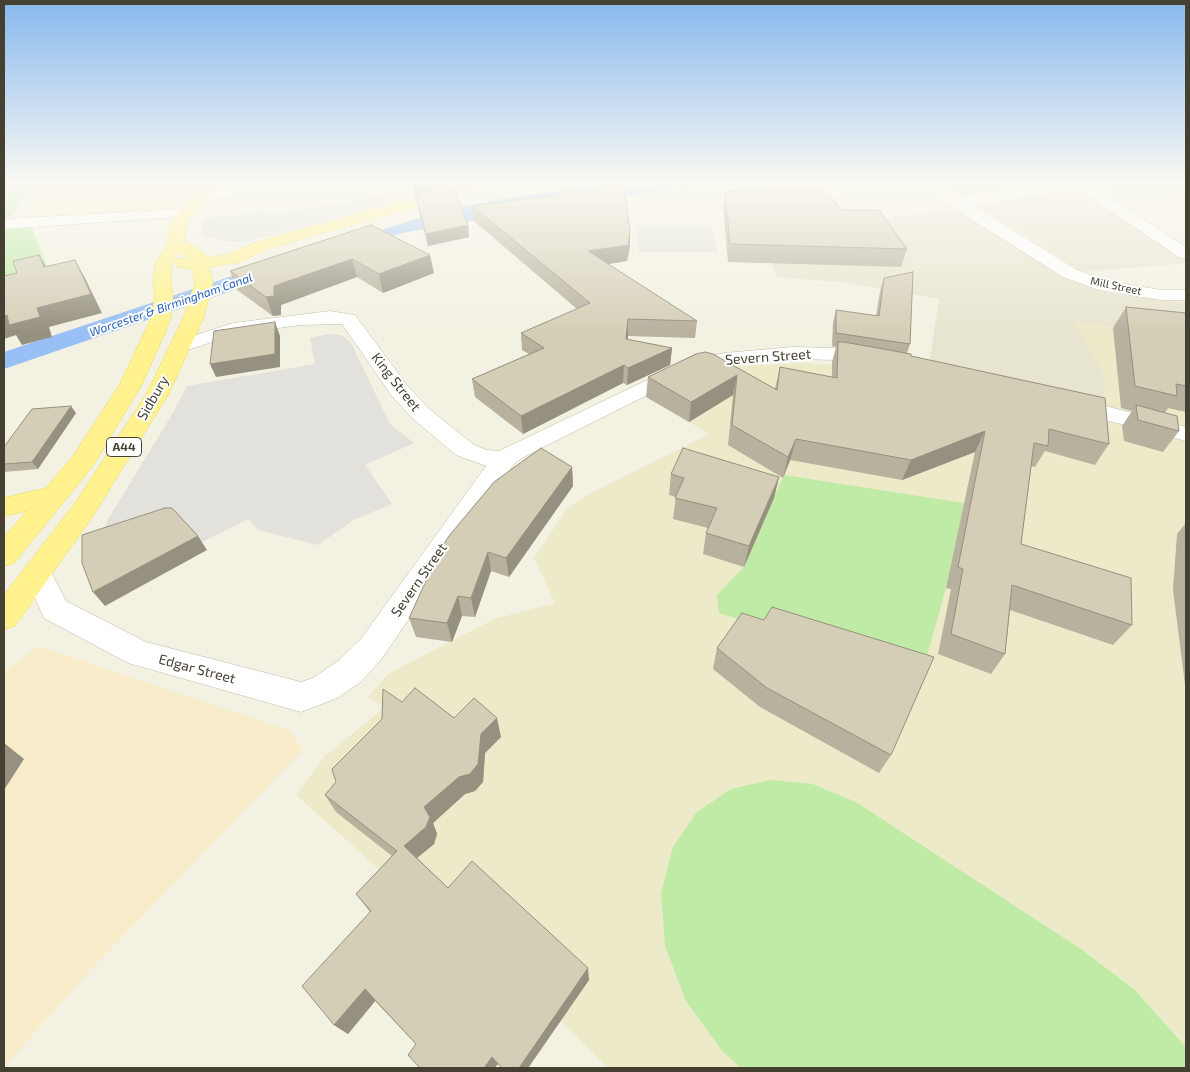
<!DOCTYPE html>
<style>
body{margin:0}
#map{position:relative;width:1190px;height:1072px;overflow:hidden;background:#f3f1e2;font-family:"Exo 2",sans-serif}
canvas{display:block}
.frame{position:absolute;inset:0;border:5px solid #454132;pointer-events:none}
</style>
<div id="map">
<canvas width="1190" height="1072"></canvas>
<div class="frame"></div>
</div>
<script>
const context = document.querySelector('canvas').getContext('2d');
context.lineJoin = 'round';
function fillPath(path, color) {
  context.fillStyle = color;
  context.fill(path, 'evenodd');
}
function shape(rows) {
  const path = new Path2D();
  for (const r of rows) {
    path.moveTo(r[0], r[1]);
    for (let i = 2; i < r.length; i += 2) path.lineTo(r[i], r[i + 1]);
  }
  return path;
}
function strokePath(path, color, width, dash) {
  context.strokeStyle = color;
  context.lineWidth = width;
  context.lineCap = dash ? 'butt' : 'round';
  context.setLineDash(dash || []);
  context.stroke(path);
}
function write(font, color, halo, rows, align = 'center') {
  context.font = font + ' "Exo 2",sans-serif';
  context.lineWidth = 4;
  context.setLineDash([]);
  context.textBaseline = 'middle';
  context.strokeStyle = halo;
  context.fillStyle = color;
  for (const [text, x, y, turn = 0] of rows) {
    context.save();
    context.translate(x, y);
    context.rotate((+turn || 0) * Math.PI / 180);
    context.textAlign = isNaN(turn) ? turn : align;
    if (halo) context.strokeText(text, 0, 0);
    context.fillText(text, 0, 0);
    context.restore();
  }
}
const residential = shape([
 [146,183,205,183,199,189,140,188],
 [939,183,1044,183,961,195],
 [1074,191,1082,191,1186,260,1186,263,1082,272,976,205],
 [1186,195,1186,213,1160,196],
 [961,210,1066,277,1092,289,1120,295,1186,303,1186,334,1076,323,1104,376,1104,405,930,360,939,299,848,283,777,277,757,223,837,222]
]);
const commercial = shape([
 [66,183,146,183,140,188,199,189,174,211,21,219,43,188],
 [39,646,290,731,303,750,94,966,4,1067,4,672]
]);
const education = shape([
 [1075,323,1186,334,1186,427,1104,405,1104,376],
 [798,363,861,366,1092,418,1186,442,1186,1048,1135,990,1081,949,856,802,813,784,723,1052,741,1068,608,1068,560,1021,588,979,455,902,392,881,296,795,325,756,385,707,368,697,388,674,494,619,555,603,534,558,567,509,587,495,709,434,656,402,710,373,739,366]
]);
const green = shape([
 [4,183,66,183,30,190,9,218,4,218],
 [31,225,50,273,4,298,4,229],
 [784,475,964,503,946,588,921,677,719,613,717,595,744,567],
 [770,780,813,784,856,802,1081,949,1135,990,1184,1045,1186,1048,1186,1068,741,1068,723,1052,686,1001,665,946,661,893,673,847,697,812,731,789]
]);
const parking = shape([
 [1186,183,1186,195,1160,196,1153,192,1117,192,1103,184],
 [384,195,387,205,247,242,221,241,203,235,201,227,203,218,265,212,271,215],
 [636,225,711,225,718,252,639,252],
 [329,334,341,335,351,343,390,424,414,443,365,465,392,504,353,520,318,545,258,530,248,519,200,543,93,549,110,516,173,413,187,386,315,364,310,338]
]);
const water = shape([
 [612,183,710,183,515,213,403,233,377,239,224,289,186,299,227,280,441,211,501,199]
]);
const canal = shape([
 [232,276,240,278,243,283,240,288,4,369,4,352,232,276]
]);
const minor = shape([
 [258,183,290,183,283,187,201,202,194,198,201,194,258,183],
 [914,183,932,183,960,198,1063,183,1100,183,1094,187,1186,247,1186,259,1180,258,1079,189,972,205,1075,269,1103,280,1161,290,1186,290,1186,300,1161,300,1099,290,1063,277,914,183],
 [330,311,355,315,407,385,429,409,474,445,487,450,499,451,687,361,725,353,793,347,838,348,878,356,881,360,878,364,871,366,838,360,793,359,725,365,693,372,522,458,513,465,383,657,362,681,337,698,301,712,128,663,44,618,24,574,28,566,38,563,48,566,66,601,146,642,301,682,313,678,338,661,361,639,486,466,456,455,413,419,391,395,342,324,300,325,236,334,179,353,172,351,169,347,172,343,233,323,330,311],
 [1071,397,1186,427,1186,441,1063,409,1060,404,1063,399,1071,397]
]);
const tertiary = shape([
 [185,209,190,210,192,213,190,216,4,229,4,219,185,209]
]);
const primary = shape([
 [207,183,222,183,191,215,187,223,184,241,204,253,207,258,230,254,254,243,444,190,461,183,481,183,454,196,266,249,240,262,209,267,213,283,203,319,169,393,94,514,15,626,4,629,4,595,76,502,147,393,183,319,195,283,193,269,177,267,175,263,177,259,189,258,179,252,172,263,171,280,173,297,170,321,142,384,92,467,14,563,4,566,4,537,27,511,4,516,4,498,46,488,74,455,120,384,150,321,155,297,153,280,156,263,168,243,171,223,180,210,207,183]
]);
const wall = shape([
 [725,191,842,210,907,249,901,267,728,262,723,207],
 [416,197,468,225,469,237,428,246,418,208],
 [472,206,630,232,630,247,627,261,608,264,697,321,695,338,628,336,627,339,672,348,670,365,627,385,623,383,523,434,475,397,472,379,529,354,522,350,521,333,577,309,474,221],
 [371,225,434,273,383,293,357,277,281,305,281,315,273,316,237,290,230,271],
 [884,278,910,344,907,353,911,356,1109,444,1095,465,1045,451,1035,467,1031,466,1021,544,1132,625,1113,645,1010,610,1005,654,991,674,938,654,951,589,946,588,975,452,902,480,790,460,783,478,728,445,733,395,689,422,646,397,648,377,696,354,775,389,780,367,832,377,832,362,836,347,832,346,833,323,836,310,876,316,880,291],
 [1126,307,1186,313,1186,412,1168,408,1165,413,1179,431,1163,452,1124,441,1122,426,1132,411,1121,408,1113,328],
 [76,413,38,469,4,472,4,447],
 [572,467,573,486,509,577,491,571,475,617,462,616,452,642,416,637,409,618],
 [671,474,779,477,774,498,744,567,703,554,706,533,708,528,673,519,676,497,669,495],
 [1186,523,1186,693,1173,590,1177,534],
 [764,620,891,755,879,773,760,707,713,669,717,648],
 [402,702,454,718,501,737,485,753,483,782,475,791,465,794,433,823,437,834,434,844,417,858,448,888,589,980,528,1068,501,1068,498,1064,416,1044,375,1001,348,1034,334,1025,370,912,356,894,392,856,336,812,325,795]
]);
const shadedWall = shape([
 [413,183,449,183,449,186,415,196],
 [468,225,469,237,428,246,426,234],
 [630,232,630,247,627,261,588,267,588,251],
 [39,255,50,273,44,267],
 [430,255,434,273,383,293,379,274],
 [352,259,357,277,281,305,281,315,273,316,266,297,274,286],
 [75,260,85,278,102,313,49,327,52,337,22,345,16,335,4,339,4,316],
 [628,319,628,336,626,357,626,339],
 [275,322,280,336,280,367,216,377,210,364],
 [672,348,670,365,627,385,628,368],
 [624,365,623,383,523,434,521,416],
 [737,375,733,395,689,422,691,402],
 [71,406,76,413,38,469,32,462],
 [985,431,975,452,902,480,911,460],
 [796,439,790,460,783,478,788,457],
 [572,467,573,486,509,577,506,558],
 [779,477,774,498,744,567,749,546],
 [198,536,207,550,105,606,93,592],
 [488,552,491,571,475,617,471,598],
 [458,596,462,616,452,642,447,623],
 [497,718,501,737,485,753,483,782,475,791,465,794,433,823,437,834,434,844,412,862,404,846,424,807,481,734],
 [4,743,24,759,4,790],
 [588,968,589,980,528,1068,519,1068],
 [365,989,376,1000,348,1034,334,1025],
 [492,1057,498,1064,495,1068,484,1068]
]);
const building = shape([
 [624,186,630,232,628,245,588,251,697,321,628,319,626,339,672,348,628,368,624,365,521,416,472,379,544,348,521,333,590,303,472,206,624,186],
 [453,187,468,225,426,234,416,197,453,187],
 [824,188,842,210,879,210,907,249,730,244,725,191,824,188],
 [371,225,430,255,379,274,352,259,274,286,274,296,266,297,230,271,371,225],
 [39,255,44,267,75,260,91,294,37,308,40,317,9,325,7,315,4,316,4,276,17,273,13,261,39,255],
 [913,272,910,344,836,333,836,310,879,316,884,278,913,272],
 [1126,307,1186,313,1186,386,1176,384,1177,396,1135,386,1126,307],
 [275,322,275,354,210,364,214,331,275,322],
 [838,342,844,342,911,354,911,356,1105,398,1109,444,1049,429,1048,446,1034,443,1021,544,1131,578,1132,625,1012,585,1005,654,951,634,963,569,958,567,985,431,911,460,796,439,788,457,732,425,737,375,691,402,648,377,696,354,705,352,713,354,777,390,780,367,837,378,838,342],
 [1136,405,1177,416,1179,431,1138,420,1136,405],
 [71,406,32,462,4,464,4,447,32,409,71,406],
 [541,448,572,467,506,558,488,552,471,598,458,596,447,623,409,618,441,548,449,536,494,482,541,448],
 [683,448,779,477,749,546,706,533,717,508,675,498,684,478,671,474,683,448],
 [165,508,172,508,198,536,93,592,82,563,82,535,165,508],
 [772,607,934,657,891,755,767,688,717,648,742,613,764,620,772,607],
 [415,688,454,718,474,698,497,718,481,734,478,764,470,774,459,777,424,807,430,817,426,827,404,846,448,888,472,861,588,968,519,1068,502,1068,492,1057,484,1068,420,1068,408,1055,416,1044,365,989,334,1025,302,986,371,911,356,894,397,851,325,795,336,782,332,769,382,719,383,689,402,702,415,688]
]);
const farStreetnames = [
 ["Mill Street",1116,286,12]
];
const farWaternames = [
 ["Worcester & Birmingham Canal",171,305,-19]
];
const shields = [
 [124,447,35]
];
const shieldNames = [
 ["A44",124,447]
];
const streetNames = [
 ["Severn Street",768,357,-4],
 ["King Street",396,382,52],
 ["Sidbury",153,398,-60],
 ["Severn Street",419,580,-55],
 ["Edgar Street",197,669,15]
];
fillPath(residential, '#e7e4cf');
fillPath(commercial, '#f8ecca');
fillPath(education, '#edeaca');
fillPath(green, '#c0eba6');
fillPath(parking, '#e2e1db');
fillPath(water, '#98bff6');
fillPath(canal, '#98bff6');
strokePath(minor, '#bfbaa4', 1);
strokePath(tertiary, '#bfbaa4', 1);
strokePath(primary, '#edda55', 1);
fillPath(minor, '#fff');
fillPath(tertiary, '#fff');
fillPath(primary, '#fff28f');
fillPath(wall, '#b7b19d');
fillPath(shadedWall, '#95907f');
fillPath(building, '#d5ceb6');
strokePath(building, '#95907f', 1);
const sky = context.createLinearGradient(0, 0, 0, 333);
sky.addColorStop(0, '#88b8ee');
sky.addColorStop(0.55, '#faf9f2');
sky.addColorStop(1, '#faf9f200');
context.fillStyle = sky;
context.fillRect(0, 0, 1190, 333);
write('11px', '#454132', '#fff', farStreetnames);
write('italic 12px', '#2360b9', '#fff', farWaternames);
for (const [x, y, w] of shields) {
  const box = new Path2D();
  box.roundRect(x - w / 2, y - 9.5, w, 19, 4);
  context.fillStyle = '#fff';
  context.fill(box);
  strokePath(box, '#454132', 1);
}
write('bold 12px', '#454132', null, shieldNames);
write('14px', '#454132', '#fff', streetNames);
</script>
